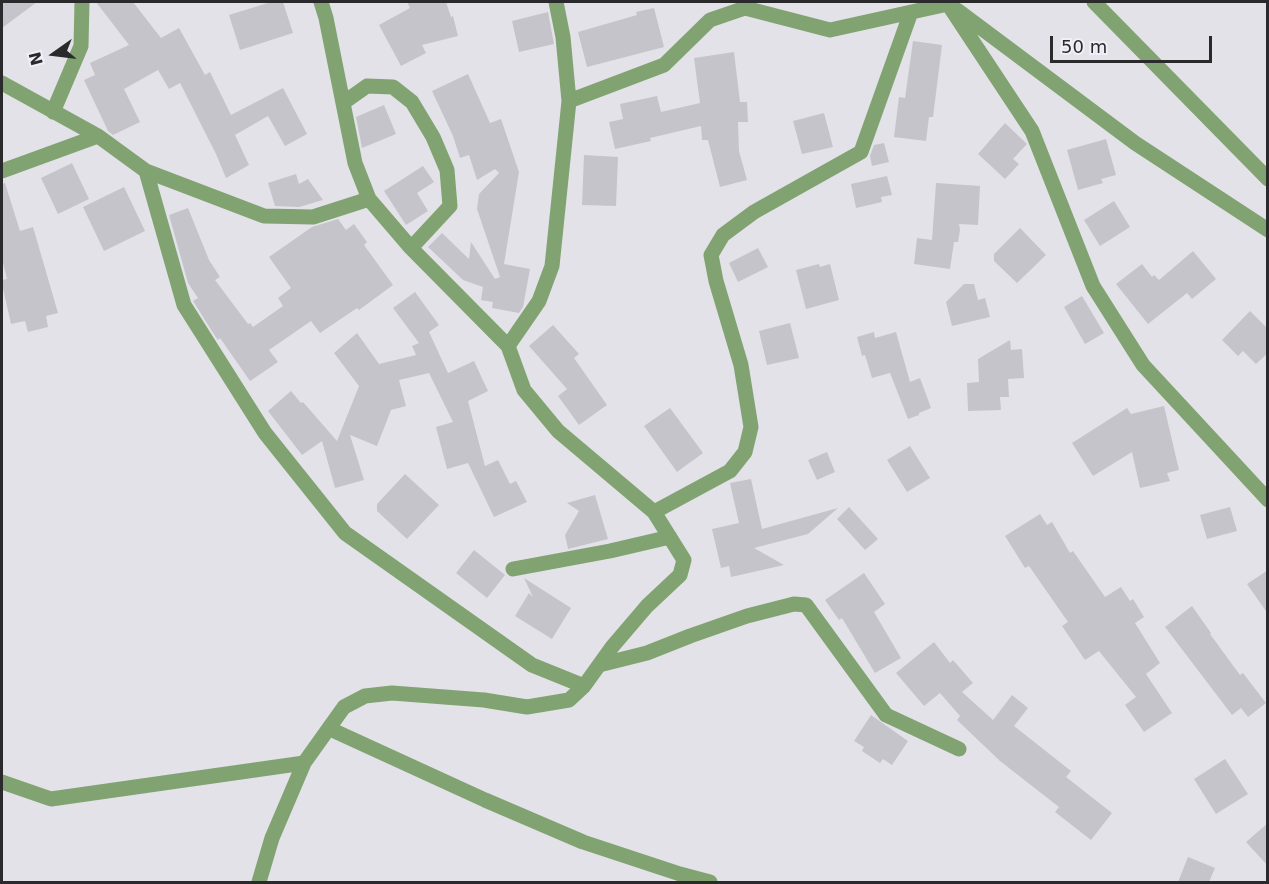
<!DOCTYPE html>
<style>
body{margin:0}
#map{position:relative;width:1269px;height:884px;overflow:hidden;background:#e3e2e9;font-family:"DejaVu Sans",sans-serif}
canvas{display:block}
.frame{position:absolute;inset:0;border:3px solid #2a292c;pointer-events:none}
.north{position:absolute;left:24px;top:24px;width:60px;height:60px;-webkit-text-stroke:4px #f0eff7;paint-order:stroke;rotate:256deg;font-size:16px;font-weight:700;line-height:24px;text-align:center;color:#2a292c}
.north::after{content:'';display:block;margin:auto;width:21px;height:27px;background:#2a292c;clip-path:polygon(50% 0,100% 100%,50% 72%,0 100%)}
.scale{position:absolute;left:1050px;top:36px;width:162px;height:27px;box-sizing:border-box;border:3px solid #2a292c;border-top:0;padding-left:8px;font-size:18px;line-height:21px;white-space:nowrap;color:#2a292c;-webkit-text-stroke:4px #f0eff7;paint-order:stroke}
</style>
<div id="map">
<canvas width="1269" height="884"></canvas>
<div class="frame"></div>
<div class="north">N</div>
<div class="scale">50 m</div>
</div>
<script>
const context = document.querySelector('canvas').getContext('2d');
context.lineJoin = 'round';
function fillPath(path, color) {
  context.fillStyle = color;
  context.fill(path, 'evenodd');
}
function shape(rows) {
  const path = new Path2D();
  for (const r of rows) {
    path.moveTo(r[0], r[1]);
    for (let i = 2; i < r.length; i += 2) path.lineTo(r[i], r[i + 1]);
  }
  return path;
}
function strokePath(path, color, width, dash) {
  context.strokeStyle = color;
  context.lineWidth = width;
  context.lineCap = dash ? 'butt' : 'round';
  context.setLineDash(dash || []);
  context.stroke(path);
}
const building = shape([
 [2,2,37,2,2,28],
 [96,2,133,2,161,38,179,28,205,75,210,72,231,115,283,88,307,134,285,146,268,116,235,135,249,165,226,178,216,154,180,83,169,89,158,70,124,89,140,122,113,135,108,131,84,80,95,75,90,63,129,45],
 [271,2,283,2,293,33,240,50,229,15],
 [407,2,446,2,451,17,453,16,458,36,422,45,426,53,401,66,379,25,410,8],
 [654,8,664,47,587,67,578,32,637,15,636,12],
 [548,12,554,44,519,52,512,21],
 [913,41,942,45,933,117,929,117,926,141,894,137,899,97,905,98],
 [734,52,740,102,747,102,748,122,738,122,739,151,747,180,720,187,708,140,702,140,701,126,650,138,651,141,615,149,609,122,623,119,620,104,657,96,661,112,700,103,694,58],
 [468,74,490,123,501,119,519,172,504,264,530,269,523,307,519,313,492,308,493,302,481,300,483,287,463,280,428,247,442,233,469,259,471,242,495,279,500,277,477,209,479,194,499,173,495,169,477,180,469,155,460,158,453,136,432,91],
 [384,105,396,134,362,148,356,117],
 [824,113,833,147,802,154,793,121],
 [1005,123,1027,144,1013,159,1019,164,1005,179,978,154],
 [1106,139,1116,175,1101,179,1103,183,1078,190,1067,150],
 [884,143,889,162,872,166,870,156,874,145],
 [584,155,618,157,616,206,582,205],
 [72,163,89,199,58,214,41,178],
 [423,166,434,182,417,193,428,211,406,225,384,191],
 [296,174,299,184,308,179,323,200,299,207,275,206,268,183],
 [887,176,892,195,881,197,882,202,856,208,851,184],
 [5,183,20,231,33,227,58,313,46,316,48,327,28,332,25,321,11,324,2,284,2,280,7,279,2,259,2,184],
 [936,183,980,186,978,225,959,224,960,230,958,242,954,242,950,269,914,264,917,238,932,240],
 [124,187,145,231,104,251,83,207],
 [1114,201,1130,227,1100,246,1084,220],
 [188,208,209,260,220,277,215,280,248,324,250,323,253,327,283,306,278,298,291,288,269,257,312,227,338,219,346,230,354,224,367,242,364,245,393,285,359,310,357,308,320,333,311,321,269,350,278,362,250,381,220,338,218,340,215,336,193,301,198,298,188,283,169,215],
 [1020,228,1046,255,1017,283,994,261,994,254],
 [758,248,768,267,738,282,729,263],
 [1193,251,1216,279,1192,299,1187,293,1148,324,1116,284,1142,264,1152,277,1154,275,1159,280],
 [819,264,820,267,830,264,839,300,806,309,796,270],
 [964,284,974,284,978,300,985,298,990,317,952,326,946,302],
 [415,292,439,325,429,332,448,373,474,361,488,391,468,401,485,466,498,460,510,484,516,481,527,502,494,517,468,463,447,469,436,427,453,422,429,373,399,380,406,406,391,410,377,446,350,435,364,480,335,488,322,441,302,455,268,411,291,391,301,403,303,402,337,441,359,386,334,353,357,333,379,364,416,355,412,346,419,343,393,308],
 [1082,296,1104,333,1085,344,1064,307],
 [1250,311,1268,329,1268,353,1256,364,1243,351,1238,356,1222,340],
 [790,323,799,358,767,365,759,331],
 [553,325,579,354,574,358,607,405,579,425,558,396,567,389,529,346],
 [874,332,875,338,896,332,910,382,920,378,931,408,919,413,919,415,908,419,890,373,872,378,865,355,862,356,857,337],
 [1010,340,1011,350,1022,349,1024,378,1008,379,1009,397,1000,397,1001,410,968,411,967,383,979,382,978,359],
 [1164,406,1179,470,1167,473,1170,481,1140,488,1132,452,1093,476,1072,443,1127,408,1131,414],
 [670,408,703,453,677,472,644,426],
 [910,446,930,478,907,492,887,460],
 [827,452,835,472,817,480,808,460],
 [405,474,439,505,407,539,377,511,377,504],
 [751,479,762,529,838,508,808,534,754,548,784,565,731,577,729,566,721,568,712,529,739,523,730,483],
 [595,495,608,539,568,549,565,535,579,511,567,503],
 [849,507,878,539,865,550,837,519],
 [1230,507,1237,531,1207,539,1200,515],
 [1040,514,1047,525,1052,522,1070,553,1073,551,1105,597,1121,587,1130,601,1133,599,1144,617,1135,623,1160,663,1146,674,1172,713,1144,732,1125,705,1136,697,1099,651,1085,660,1062,626,1068,622,1029,566,1025,568,1005,536],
 [474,550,505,575,487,598,456,573],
 [1268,570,1268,614,1247,584],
 [864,573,885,604,874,612,901,658,875,673,842,618,839,620,825,600],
 [524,578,571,608,552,639,515,616,529,593,533,597],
 [1192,606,1211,633,1210,634,1240,675,1243,673,1266,703,1248,717,1241,708,1232,715,1165,627],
 [934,642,950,663,953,660,973,683,962,692,993,720,1012,695,1028,708,1014,726,1071,771,1066,777,1112,813,1091,840,1055,812,1059,807,1000,761,957,720,960,716,940,693,924,706,896,673],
 [871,715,908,741,892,765,883,759,880,763,862,751,864,747,854,741],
 [1225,759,1248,794,1216,814,1194,779],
 [1268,823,1268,866,1246,842],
 [1188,857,1215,868,1209,882,1178,882]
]);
const minor = shape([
 [1094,2,1268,179],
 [957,10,1135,143,1268,230],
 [2,83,98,136,146,171,264,216,313,217,369,199],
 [569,101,664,65,710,20,745,8,830,30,948,4,1032,131,1093,286,1143,365,1268,500],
 [343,103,367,86,393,87,412,102,433,137,447,170,450,206,411,248],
 [53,112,81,46,82,2],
 [2,171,98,136],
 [146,171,184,305,265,433,345,533,532,665,584,686],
 [508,346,539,301,552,266,569,101,563,37,556,2],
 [654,512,730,471,745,452,751,427,741,365,716,281,711,255,723,235,754,212,861,152,911,12],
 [513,569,610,551,670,537],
 [599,665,647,653,690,636,747,616,794,604,806,605,886,715,959,749],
 [330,729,485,800,583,842,680,874,710,882],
 [2,782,51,799,304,763],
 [259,882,272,838,304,763,344,707,365,696,392,693,484,700,527,707,569,700,584,686,612,647,647,606,680,575,684,560,654,512,558,431,524,390,508,346,411,248,369,199,355,163,326,18,321,2]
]);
fillPath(building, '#c5c4cb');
strokePath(minor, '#81a371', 15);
</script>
